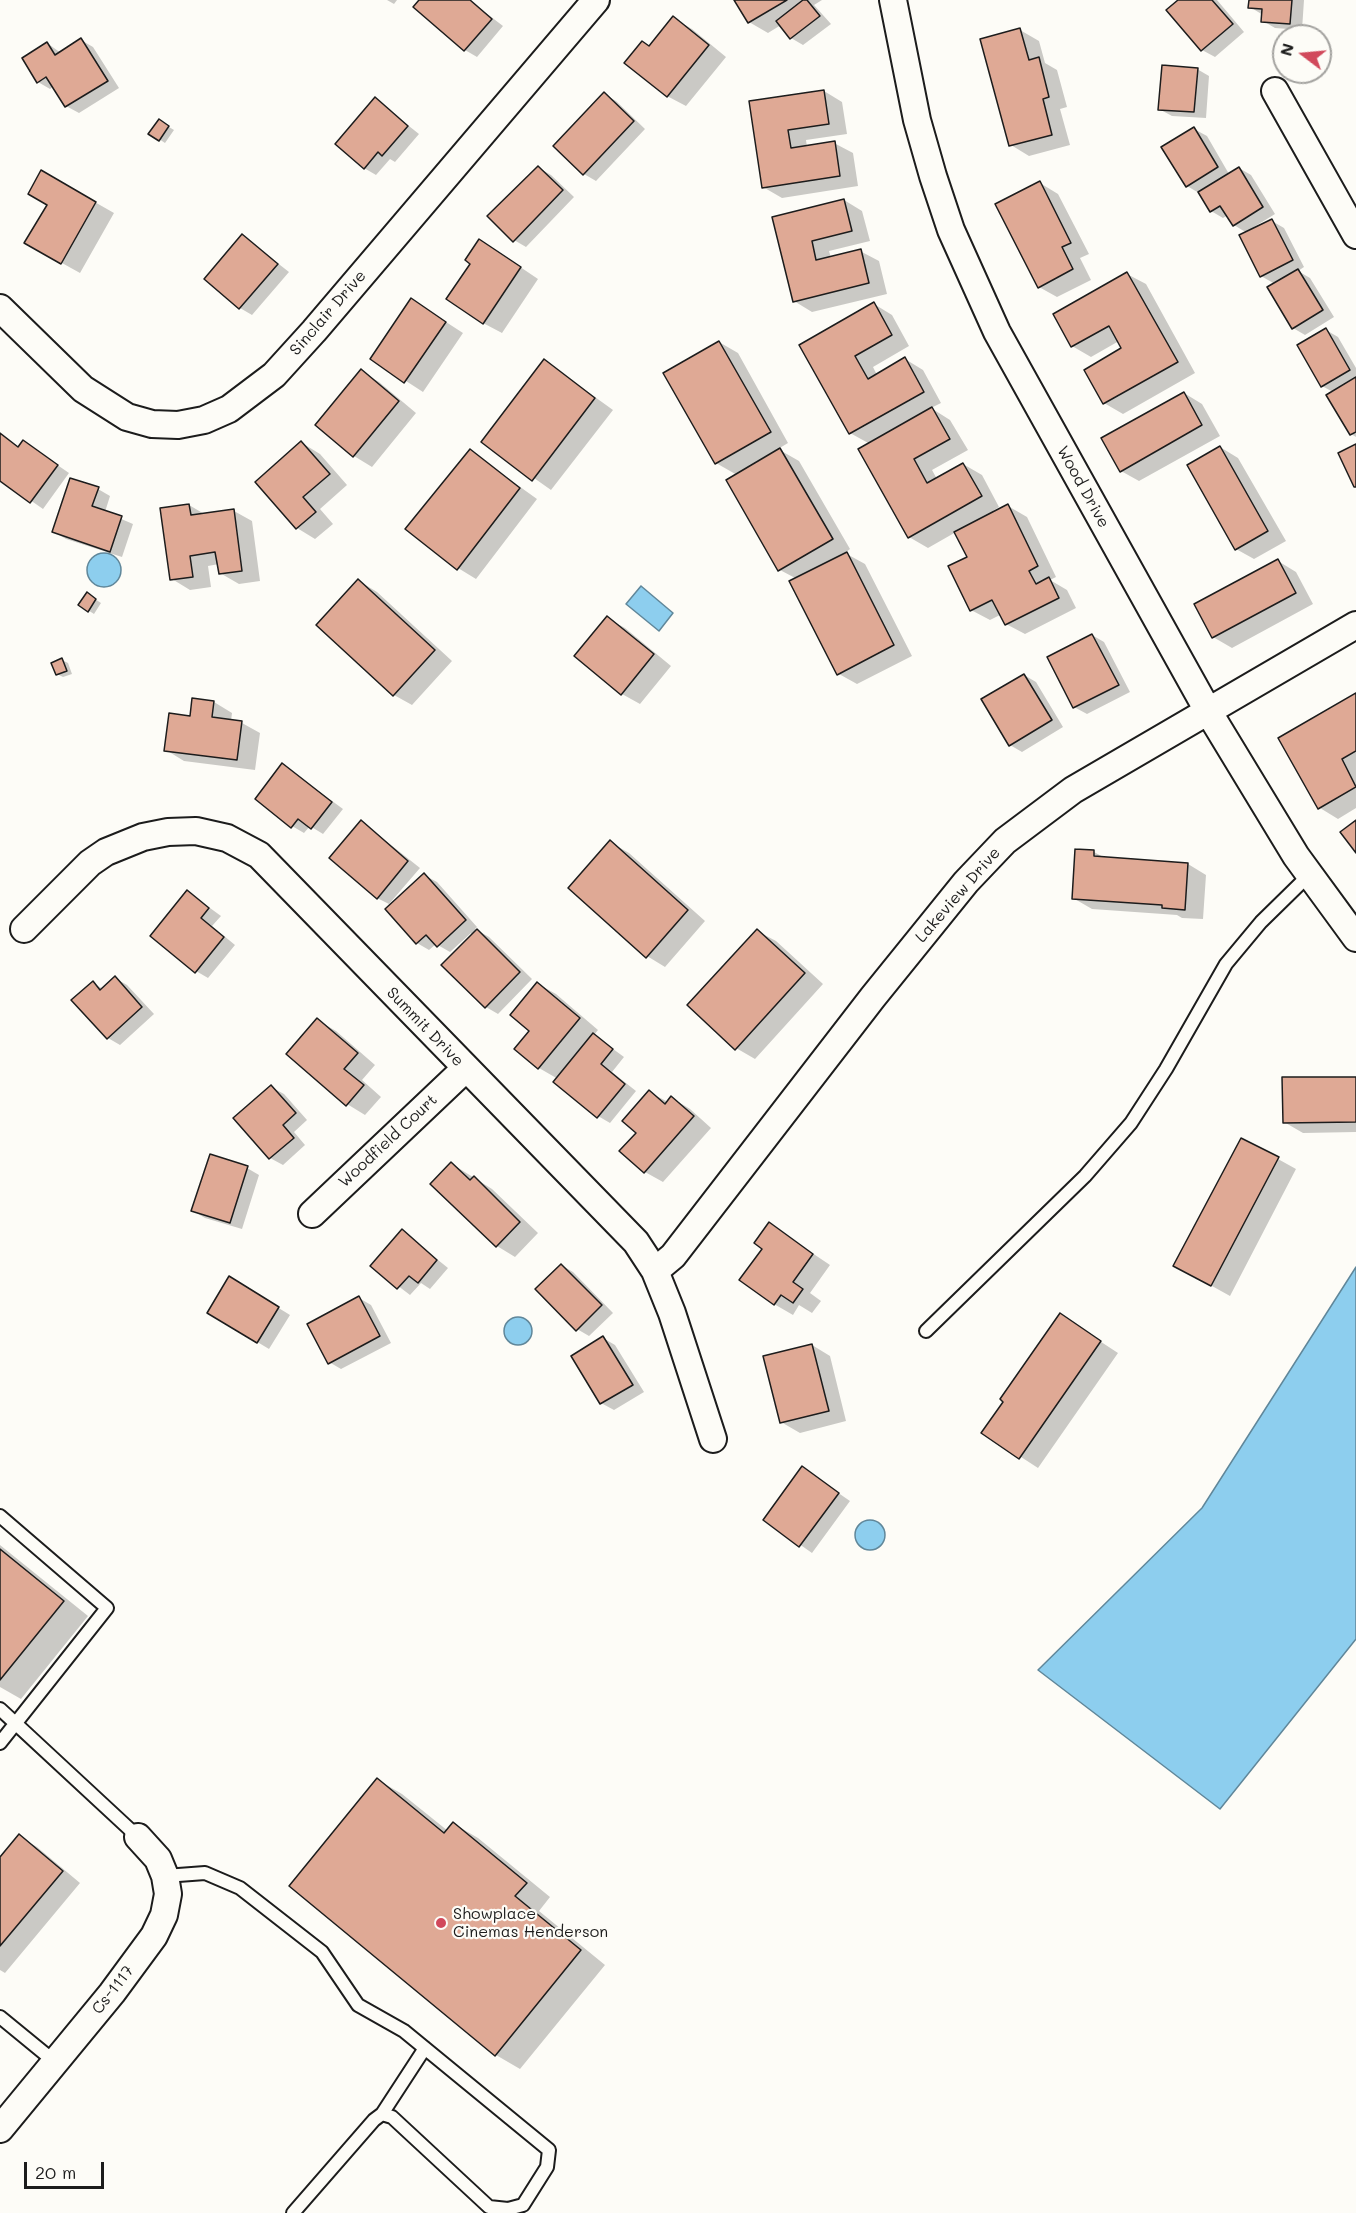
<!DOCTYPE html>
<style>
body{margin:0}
#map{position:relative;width:1356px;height:2213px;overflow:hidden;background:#fdfcf7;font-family:Mali,sans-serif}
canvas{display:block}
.north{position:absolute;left:1272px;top:24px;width:60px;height:60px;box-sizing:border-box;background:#fdfcf7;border:2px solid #a3a29f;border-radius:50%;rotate:286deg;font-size:16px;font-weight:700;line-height:24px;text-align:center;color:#1c1c1c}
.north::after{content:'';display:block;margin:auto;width:21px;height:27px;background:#d1495b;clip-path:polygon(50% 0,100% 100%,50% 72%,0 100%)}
.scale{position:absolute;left:24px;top:2162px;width:80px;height:27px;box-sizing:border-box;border:3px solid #1c1c1c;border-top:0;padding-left:8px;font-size:18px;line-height:21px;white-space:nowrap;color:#1c1c1c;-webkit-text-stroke:4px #fdfcf7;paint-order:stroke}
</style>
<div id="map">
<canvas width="1356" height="2213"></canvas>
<div class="north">N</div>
<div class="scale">20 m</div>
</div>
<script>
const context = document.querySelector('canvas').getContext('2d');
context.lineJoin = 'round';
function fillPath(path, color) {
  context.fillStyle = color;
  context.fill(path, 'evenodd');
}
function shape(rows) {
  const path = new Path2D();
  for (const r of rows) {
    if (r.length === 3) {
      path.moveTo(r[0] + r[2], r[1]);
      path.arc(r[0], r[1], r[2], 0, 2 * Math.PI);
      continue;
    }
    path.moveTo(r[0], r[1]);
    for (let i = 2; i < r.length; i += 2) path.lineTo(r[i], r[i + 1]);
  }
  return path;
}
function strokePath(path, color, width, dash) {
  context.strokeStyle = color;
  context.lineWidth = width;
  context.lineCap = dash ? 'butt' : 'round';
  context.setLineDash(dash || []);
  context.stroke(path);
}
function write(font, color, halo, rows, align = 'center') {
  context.font = font + ' Mali,sans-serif';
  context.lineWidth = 4.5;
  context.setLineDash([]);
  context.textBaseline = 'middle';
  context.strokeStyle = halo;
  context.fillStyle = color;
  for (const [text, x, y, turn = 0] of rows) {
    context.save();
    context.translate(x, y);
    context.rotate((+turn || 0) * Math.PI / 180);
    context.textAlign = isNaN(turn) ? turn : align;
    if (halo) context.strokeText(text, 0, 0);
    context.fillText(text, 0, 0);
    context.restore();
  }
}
const water = shape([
 [104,570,17],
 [641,586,673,613,659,631,626,604,641,586],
 [1356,1267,1356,1639,1220,1809,1038,1670,1202,1508,1356,1267],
 [518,1331,14],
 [870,1535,15]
]);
const shadow = shape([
 [387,0,397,0,394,4],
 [421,0,469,0,503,26,477,57,465,50,415,7],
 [736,0,822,0,814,5,831,24,803,45,791,38,781,25,768,33,749,22],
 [1181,0,1217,0,1244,32,1215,57,1202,50,1168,10],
 [1251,0,1304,0,1302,30,1275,28,1263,21,1263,15,1250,7],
 [673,18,692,29,726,57,686,106,667,96,650,47],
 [1020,30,1039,41,1045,63,1057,70,1067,107,1060,109,1070,145,1029,156,1011,145],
 [81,40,93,47,119,88,79,113,66,106,54,86,50,89,38,82,47,43,61,53],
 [1197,69,1209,76,1206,118,1172,116,1159,109],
 [824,91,842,102,847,134,806,140,807,147,834,143,853,153,858,186,782,198,763,187,751,102],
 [604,94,616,101,645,129,596,181,584,174],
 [375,99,419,134,395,162,390,159,376,175,364,168],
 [164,124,174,130,165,143,150,133],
 [1194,129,1207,136,1229,174,1239,168,1251,175,1275,214,1254,227,1255,229,1272,221,1284,228,1304,267,1298,271,1310,278,1334,317,1305,335,1293,328,1275,284,1261,276,1247,233,1234,225,1228,215,1223,218,1211,211,1199,193,1187,186],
 [539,168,551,175,574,197,526,247,514,240],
 [42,172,114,213,80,273,26,243,49,204],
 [1040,183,1058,194,1089,254,1080,258,1091,280,1057,297,1039,287],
 [844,200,862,211,870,241,829,251,831,258,860,251,879,261,887,294,812,312,794,301,773,218],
 [243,236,289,272,252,315,240,308],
 [498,252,538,279,502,333,483,323],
 [1127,274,1146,284,1195,373,1123,414,1104,403,1123,349,1119,341,1091,357,1072,346],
 [412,300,463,333,423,392,372,359],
 [874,304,892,315,909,346,873,367,877,375,905,359,923,370,941,403,931,408,950,420,968,450,932,470,937,479,963,464,982,475,999,507,993,511,994,513,1008,506,1027,517,1056,577,1050,580,1067,590,1076,608,1025,634,1006,624,1002,614,990,620,971,610,969,558,956,532,928,548,909,537,870,444,850,433,801,345],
 [1326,330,1338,337,1356,368,1356,437,1351,434,1333,392,1322,386],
 [719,342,738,353,788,443,778,449,799,461,850,549,845,553,865,564,912,656,857,684,839,674,797,579,780,570,737,475,716,463],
 [545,361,613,410,551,490,483,442],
 [361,371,379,382,416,413,372,467,354,456],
 [1184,393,1202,404,1220,436,1139,481,1121,471],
 [0,434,19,447,24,442,69,473,43,509,0,479],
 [302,443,320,454,347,485,320,509,333,524,315,539,297,528],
 [1220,447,1238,458,1286,541,1254,559,1236,549],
 [470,451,537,499,476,579,458,568],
 [98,489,110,496,105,512,133,524,122,557,66,539,54,532],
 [189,505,206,515,234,511,252,521,260,581,239,584,220,573,219,564,208,566,211,587,190,590,172,579],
 [1278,561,1296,572,1313,604,1232,648,1213,637],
 [359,581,377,592,452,661,412,705,394,695],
 [87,594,101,603,94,614,80,605],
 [607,618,625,628,671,666,640,704,622,694],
 [1092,635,1104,642,1130,692,1087,714,1074,707],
 [62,660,68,663,72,674,63,677,57,674],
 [1024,675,1036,682,1063,727,1022,752,1010,745],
 [1356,695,1356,808,1338,819,1320,808],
 [214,702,232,713,231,721,242,723,260,733,255,770,184,761,166,750,191,717],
 [283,765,343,809,323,834,310,826,304,833,292,826],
 [362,822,420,868,389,904,377,898],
 [610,842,629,853,705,921,665,967,647,956],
 [1094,852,1105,858,1188,864,1206,875,1203,919,1182,918,1177,915,1092,909,1073,898],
 [424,875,437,882,477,927,475,929,489,937,532,979,498,1014,486,1007,471,933,450,952,436,944,429,950,417,943],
 [188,892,221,916,212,926,235,945,208,978,196,971],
 [757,931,776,941,823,984,755,1059,736,1048],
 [115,978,127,985,154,1014,120,1045,108,1038,93,983,103,989],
 [538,984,556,994,598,1030,594,1035,624,1057,612,1072,636,1091,610,1123,598,1116,558,1079,539,1068,531,1031],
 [317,1020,336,1031,375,1065,362,1080,381,1097,365,1115,347,1104],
 [1356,1078,1356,1132,1303,1133,1284,1122],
 [271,1087,284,1094,307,1120,294,1132,305,1145,283,1165,270,1158,236,1119],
 [649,1092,668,1102,672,1098,690,1109,711,1128,663,1182,645,1172,638,1132],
 [1278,1159,1296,1169,1230,1296,1194,1276],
 [452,1164,492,1189,538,1233,515,1257,497,1246],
 [247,1168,259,1175,242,1229,205,1218,193,1211],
 [769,1224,830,1265,810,1293,821,1301,812,1313,799,1305,793,1315,774,1304,764,1248],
 [402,1231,448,1268,430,1289,421,1283,410,1295,372,1266],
 [561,1265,573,1272,613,1313,589,1336,577,1329],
 [230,1278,290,1315,269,1349,209,1313],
 [359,1298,371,1305,391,1343,341,1369,329,1362],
 [1060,1315,1118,1353,1038,1468,984,1433],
 [603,1338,615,1345,644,1392,614,1410,601,1403,573,1356],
 [812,1345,830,1356,846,1421,800,1433,781,1422],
 [802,1468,850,1501,812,1553,765,1520],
 [0,1545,88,1616,21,1699,0,1687],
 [378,1780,402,1794,448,1831,454,1824,478,1838,550,1897,539,1911,605,1965,520,2069,496,2055],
 [19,1836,37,1847,80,1883,5,1973,0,1970,0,1859]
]);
const building = shape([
 [419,0,470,0,492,19,464,51,413,7,419,0],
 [734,0,787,0,748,23,734,0],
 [803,0,807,0,820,16,790,39,776,21,803,0],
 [1178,0,1212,0,1233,24,1201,51,1166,10,1178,0],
 [1249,0,1292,0,1290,24,1261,22,1262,9,1248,8,1249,0],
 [673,16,709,45,667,97,624,63,642,41,649,46,673,16],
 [1020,28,1029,60,1039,57,1049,97,1043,99,1052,135,1009,146,980,39,1020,28],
 [81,38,108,81,65,107,46,77,37,83,22,58,47,42,55,55,81,38],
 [1162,65,1198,68,1194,112,1158,110,1162,65],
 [824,90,829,124,788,130,791,148,835,141,840,176,762,188,749,101,824,90],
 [604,92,634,121,583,175,553,146,604,92],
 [375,97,408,126,382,156,378,152,364,169,335,144,375,97],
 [159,119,169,126,159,141,148,134,159,119],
 [1194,127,1218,167,1186,187,1161,147,1194,127],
 [538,166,563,190,513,242,487,216,538,166],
 [1239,167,1263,207,1233,226,1220,206,1210,212,1198,192,1239,167],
 [41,170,96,202,61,264,24,243,47,205,28,194,41,170],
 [1040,181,1071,243,1062,247,1073,269,1038,288,995,204,1040,181],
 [844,199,852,231,812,241,816,260,861,249,869,283,793,302,772,217,844,199],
 [1272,219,1293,260,1260,277,1239,235,1272,219],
 [242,234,278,264,239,309,204,279,242,234],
 [479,239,521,267,483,324,446,299,470,264,465,260,479,239],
 [1298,269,1323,310,1292,329,1267,287,1298,269],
 [1127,272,1178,362,1103,404,1084,370,1121,348,1109,326,1071,347,1053,314,1127,272],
 [411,298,446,322,404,383,370,359,411,298],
 [874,302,892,335,855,356,868,379,905,357,924,392,849,434,799,345,874,302],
 [1326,328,1350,370,1321,387,1297,345,1326,328],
 [719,341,771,432,715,464,663,373,719,341],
 [544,359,595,398,532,481,481,442,544,359],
 [361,369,399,401,353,457,315,425,361,369],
 [1356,377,1356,432,1350,435,1326,395,1356,377],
 [1184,392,1202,425,1120,472,1101,438,1184,392],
 [932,407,950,439,914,459,927,483,963,463,982,496,908,538,858,449,932,407],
 [0,433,18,447,23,440,58,465,30,503,0,481,0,433],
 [301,441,330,474,303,497,316,512,296,529,255,482,301,441],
 [1356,444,1356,487,1354,487,1338,453,1356,444],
 [1220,446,1268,531,1235,550,1187,465,1220,446],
 [780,448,833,539,778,571,726,480,780,448],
 [470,449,520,488,457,570,405,529,470,449],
 [70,478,99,487,92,506,122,516,110,552,52,532,70,478],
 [189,504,191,515,234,509,242,571,219,574,215,552,190,556,193,577,170,580,160,508,189,504],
 [1008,504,1038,566,1029,571,1036,584,1049,577,1059,598,1005,625,992,600,970,611,948,566,967,557,954,532,1008,504],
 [847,552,894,645,837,675,789,581,847,552],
 [1278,559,1296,593,1212,638,1194,604,1278,559],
 [358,579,435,650,393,696,316,625,358,579],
 [87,592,96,599,88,612,78,605,87,592],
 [607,616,654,654,621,695,574,656,607,616],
 [1092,634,1119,685,1073,708,1047,657,1092,634],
 [62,658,67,671,56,675,51,663,62,658],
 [1024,674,1052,720,1009,746,981,699,1024,674],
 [1356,693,1356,751,1342,759,1356,787,1318,809,1278,738,1356,693],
 [192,698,214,701,212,717,242,721,237,760,164,751,169,713,190,716,192,698],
 [282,763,332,802,311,829,298,819,291,828,255,799,282,763],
 [361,820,408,861,377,899,329,858,361,820],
 [1356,820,1356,853,1340,832,1356,820],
 [610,840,688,910,646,958,568,888,610,840],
 [1075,849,1094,850,1094,856,1188,863,1185,910,1162,908,1162,905,1072,899,1075,849],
 [424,873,466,920,437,947,426,935,416,944,385,909,424,873],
 [187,890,209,908,201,918,224,937,195,973,150,936,187,890],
 [477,929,520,972,485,1008,441,965,477,929],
 [757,929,805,973,735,1050,687,1005,757,929],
 [115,976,142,1007,107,1039,71,1000,93,981,100,990,115,976],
 [537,982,580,1018,538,1069,514,1049,529,1031,510,1015,537,982],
 [317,1018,358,1053,344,1069,364,1085,346,1106,286,1054,317,1018],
 [593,1033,613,1049,601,1064,625,1084,597,1118,553,1082,593,1033],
 [1282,1077,1356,1077,1356,1122,1283,1123,1282,1077],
 [271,1085,296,1113,283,1125,294,1138,269,1159,233,1118,271,1085],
 [649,1090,665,1104,671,1096,694,1116,644,1173,619,1151,636,1133,622,1121,649,1090],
 [1241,1138,1279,1157,1211,1286,1173,1266,1241,1138],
 [210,1154,248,1166,230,1223,191,1211,210,1154],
 [451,1162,470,1180,474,1176,520,1222,496,1247,430,1184,451,1162],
 [769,1222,813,1254,793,1282,803,1289,793,1303,781,1295,774,1305,739,1280,762,1249,754,1243,769,1222],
 [402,1229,437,1260,418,1283,409,1276,397,1289,370,1266,402,1229],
 [561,1264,602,1305,576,1331,535,1289,561,1264],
 [229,1276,279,1307,257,1343,207,1313,229,1276],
 [359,1296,380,1336,328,1364,307,1324,359,1296],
 [1060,1313,1101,1341,1019,1459,981,1433,1003,1402,1000,1399,1060,1313],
 [603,1336,633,1385,600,1404,571,1356,603,1336],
 [812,1344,829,1411,780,1423,763,1356,812,1344],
 [802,1466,839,1493,799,1547,763,1520,802,1466],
 [0,1549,64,1601,0,1680,0,1549],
 [377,1778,444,1833,453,1822,527,1883,515,1896,581,1950,495,2056,289,1886,377,1778],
 [19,1834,63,1871,0,1946,0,1857,19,1834]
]);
const lane = shape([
 [926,1331,1085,1176,1131,1123,1166,1069,1226,964,1261,922,1309,875],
 [0,1516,107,1608,0,1743],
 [0,1709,138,1837],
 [165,1876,205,1873,240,1888,322,1952,358,2005,404,2031,549,2150,547,2167,523,2205,508,2209,489,2207,392,2117,382,2114,374,2120,293,2213],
 [0,2017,55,2062],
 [382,2114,425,2048]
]);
const street = shape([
 [893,0,917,120,933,176,951,230,997,332,1208,711,1296,856,1356,938],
 [1275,91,1356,235],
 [0,308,83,389,127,417,152,424,178,425,204,420,229,409,274,375,314,331,596,0],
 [24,929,90,863,106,852,143,837,168,832,196,831,227,838,259,855,636,1242,655,1271,672,1313,713,1439],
 [312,1214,465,1069],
 [655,1271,673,1256,873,997,966,882,1005,841,1073,790,1356,625],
 [0,2129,112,1993,154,1936,164,1915,168,1894,165,1876,158,1859,138,1837]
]);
const markers = [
 [441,1923,6,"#d1495b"]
];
const streetNames = [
 ["Sinclair Drive",328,313,-49],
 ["Wood Drive",1083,487,61],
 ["Lakeview Drive",958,895,-49],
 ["Summit Drive",425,1027,46],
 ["Woodfield Court",388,1141,-43],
 ["Cs-1117",113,1990,-52]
];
const poiNames = [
 ["Showplace",453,1914],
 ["Cinemas Henderson",453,1932]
];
fillPath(water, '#8dceee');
strokePath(water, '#60879a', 1.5);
fillPath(shadow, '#0003');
fillPath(building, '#dfa995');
strokePath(building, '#1c1c1c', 1.5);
strokePath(lane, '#1c1c1c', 16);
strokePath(street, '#1c1c1c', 30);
strokePath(lane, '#fdfcf7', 12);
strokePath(street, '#fdfcf7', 26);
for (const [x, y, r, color] of markers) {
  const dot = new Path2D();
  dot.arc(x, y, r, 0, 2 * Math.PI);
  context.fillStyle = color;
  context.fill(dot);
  strokePath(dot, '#fdfcf7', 2);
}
write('16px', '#1c1c1c', '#fdfcf7', streetNames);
write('16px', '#1c1c1c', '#fdfcf7', poiNames, 'left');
</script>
